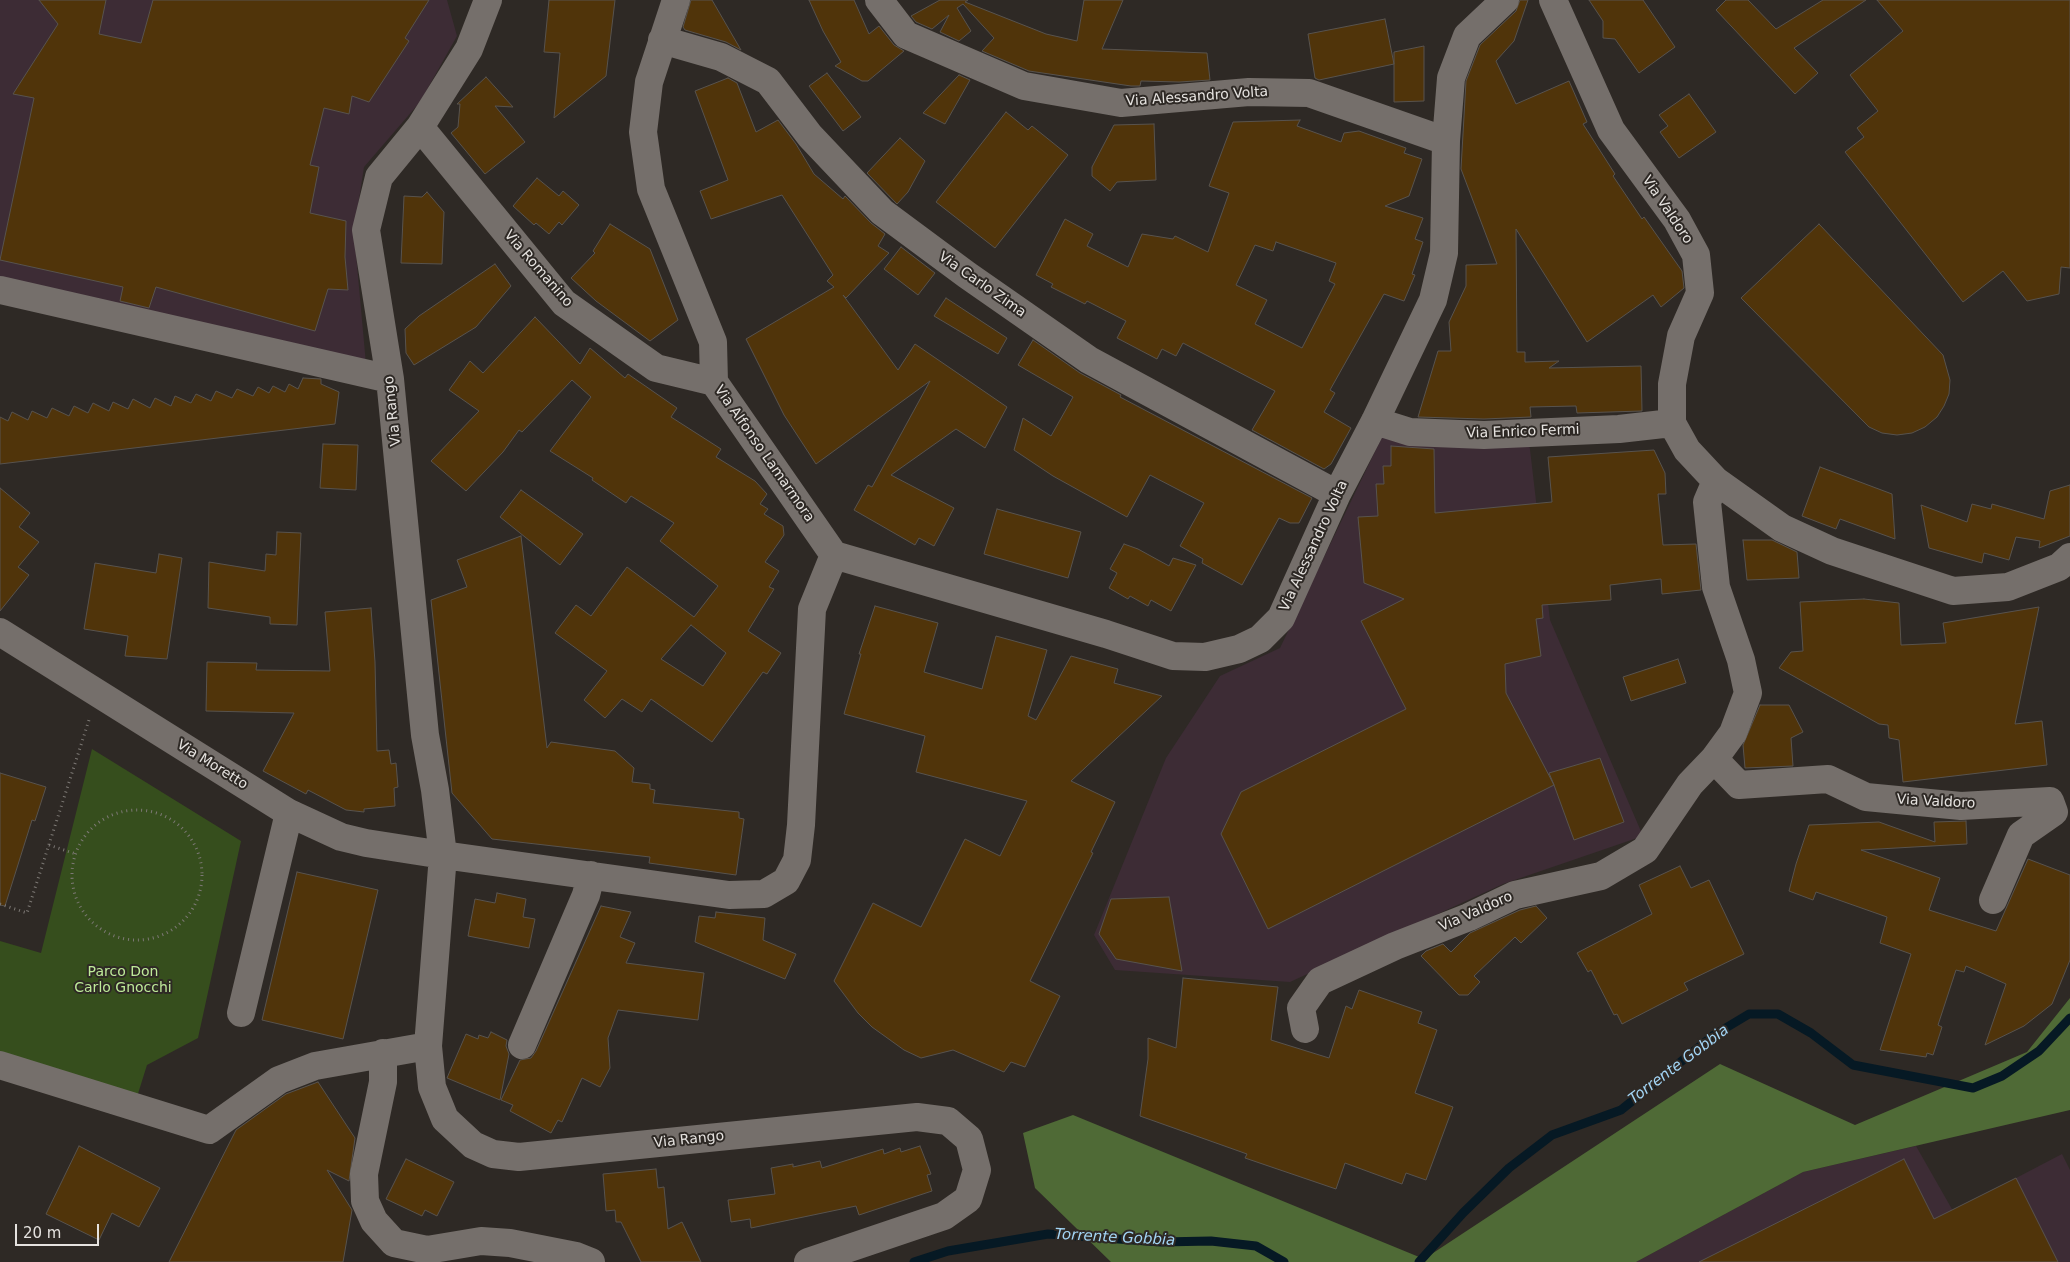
<!DOCTYPE html>
<style>
body{margin:0}
#map{position:relative;width:2070px;height:1262px;overflow:hidden;background:#2e2925;font-family:"DejaVu Sans",sans-serif}
canvas{display:block}
.scale{position:absolute;left:15px;top:1224px;width:84px;height:22px;box-sizing:border-box;border:2px solid #e5e2df;border-top:0;padding-left:6px;font-size:15px;line-height:18px;white-space:nowrap;color:#e5e2df;-webkit-text-stroke:4px #2e2925;paint-order:stroke}
</style>
<div id="map">
<canvas width="2070" height="1262"></canvas>
<div class="scale">20 m</div>
</div>
<script>
const context = document.querySelector('canvas').getContext('2d');
context.lineJoin = 'round';
function fillPath(path, color) {
  context.fillStyle = color;
  context.fill(path, 'evenodd');
}
function shape(rows) {
  const path = new Path2D();
  for (const r of rows) {
    if (r.length === 3) {
      path.moveTo(r[0] + r[2], r[1]);
      path.arc(r[0], r[1], r[2], 0, 2 * Math.PI);
      continue;
    }
    path.moveTo(r[0], r[1]);
    for (let i = 2; i < r.length; i += 2) path.lineTo(r[i], r[i + 1]);
  }
  return path;
}
function strokePath(path, color, width, dash) {
  context.strokeStyle = color;
  context.lineWidth = width;
  context.lineCap = dash ? 'butt' : 'round';
  context.setLineDash(dash || []);
  context.stroke(path);
}
function write(font, color, halo, rows, align = 'center') {
  context.font = font + ' "DejaVu Sans",sans-serif';
  context.lineWidth = 4;
  context.setLineDash([]);
  context.textBaseline = 'middle';
  context.strokeStyle = halo;
  context.fillStyle = color;
  for (const [text, x, y, turn = 0] of rows) {
    context.save();
    context.translate(x, y);
    context.rotate((+turn || 0) * Math.PI / 180);
    context.textAlign = isNaN(turn) ? turn : align;
    if (halo) context.strokeText(text, 0, 0);
    context.fillText(text, 0, 0);
    context.restore();
  }
}
const industrial = shape([
 [0,0,447,0,457,36,420,102,364,167,354,232,366,364,0,287],
 [1383,435,1529,441,1550,620,1643,836,1503,884,1290,982,1115,970,1094,935,1166,758,1220,676,1280,648],
 [1916,1146,1953,1211,2062,1154,2070,1170,2070,1262,1636,1262,1803,1172]
]);
const green = shape([
 [92,749,241,841,198,1038,147,1065,136,1100,0,1059,0,941,41,953]
]);
const forest = shape([
 [2070,998,2070,1110,1803,1172,1636,1262,1111,1262,1035,1188,1023,1133,1073,1115,1424,1259,1720,1064,1855,1125,2027,1052]
]);
const stream = shape([
 [914,1262,948,1251,1048,1234,1161,1242,1211,1241,1256,1246,1284,1262],
 [1419,1262,1463,1213,1509,1168,1552,1135,1621,1110,1714,1035,1749,1014,1778,1014,1811,1033,1853,1065,1973,1088,2002,1076,2039,1051,2070,1018]
]);
const building = shape([
 [39,0,106,0,99,34,141,43,153,0,429,0,405,38,409,41,369,102,352,96,349,114,324,108,310,165,319,167,310,213,346,221,345,257,348,290,328,289,315,331,156,287,149,308,120,301,123,287,0,260,34,98,13,94,58,24,39,0],
 [549,0,615,0,606,76,554,118,560,53,544,52,549,0],
 [691,0,712,0,741,50,726,42,685,30,683,27,691,0],
 [809,0,854,0,869,34,879,26,894,45,904,51,868,81,862,81,835,66,841,62,823,31,809,0],
 [940,0,968,0,965,2,1046,34,1077,41,1084,0,1123,0,1102,49,1207,53,1210,80,1179,82,1141,81,1140,86,1131,86,1029,71,982,51,994,38,963,4,957,8,971,31,959,41,940,32,949,15,932,29,916,22,911,16,940,0],
 [1520,0,1528,0,1514,41,1496,61,1516,104,1569,81,1587,122,1583,124,1615,174,1613,176,1642,219,1644,217,1682,271,1684,288,1661,307,1653,295,1587,342,1516,229,1517,352,1525,352,1525,362,1559,361,1549,368,1641,366,1642,411,1577,413,1576,406,1530,407,1531,417,1484,419,1418,417,1438,351,1451,351,1449,322,1466,286,1466,265,1497,264,1461,169,1466,81,1480,45,1516,11,1520,0],
 [1589,0,1643,0,1675,47,1639,73,1615,39,1603,38,1603,21,1589,0],
 [1726,0,1748,0,1776,29,1823,0,1866,0,1794,48,1818,73,1795,94,1716,10,1726,0],
 [1877,0,2070,0,2070,268,2061,267,2059,294,2027,301,2003,271,1963,302,1845,152,1864,137,1857,128,1878,111,1850,75,1903,31,1877,0],
 [1385,19,1394,64,1394,52,1424,46,1424,101,1394,102,1394,64,1319,80,1315,78,1308,34,1385,19],
 [827,73,861,117,843,131,809,86,827,73],
 [959,75,970,80,945,124,923,113,959,75],
 [486,77,513,107,495,106,525,142,485,174,451,133,458,127,460,104,457,104,486,77],
 [728,78,737,83,756,132,778,120,796,144,814,174,843,199,845,196,871,223,885,234,878,246,889,253,846,298,843,295,898,370,915,344,1007,407,985,448,956,429,891,475,954,508,934,546,919,538,915,545,854,510,868,485,872,487,930,381,816,464,784,415,746,339,834,287,827,281,833,275,782,195,711,219,700,191,728,180,695,91,728,78],
 [1689,94,1716,132,1679,158,1660,132,1668,126,1659,115,1689,94],
 [1006,112,1028,130,1032,126,1068,155,995,248,936,202,1006,112],
 [1300,120,1297,126,1341,142,1344,133,1359,131,1406,148,1404,153,1422,159,1409,196,1385,206,1423,218,1415,239,1423,242,1412,274,1415,275,1404,301,1384,294,1330,390,1335,393,1324,412,1351,428,1331,464,1324,469,1252,430,1275,391,1183,343,1176,356,1162,349,1157,359,1117,338,1126,321,1087,301,1085,304,1051,287,1053,284,1036,275,1065,219,1093,234,1087,246,1128,267,1142,234,1173,239,1175,236,1208,252,1229,193,1209,186,1233,122,1300,120],
 [1276,242,1336,263,1329,281,1335,284,1302,348,1255,324,1267,300,1236,285,1255,245,1273,251,1276,242],
 [1154,124,1156,180,1117,182,1110,191,1092,176,1092,167,1114,125,1154,124],
 [900,138,925,161,908,192,897,204,867,173,900,138],
 [537,178,559,196,563,191,579,205,562,225,559,222,549,234,536,223,534,225,513,206,537,178],
 [427,192,444,212,442,264,401,263,404,196,422,197,427,192],
 [610,224,650,249,678,320,650,341,596,301,571,278,595,253,593,251,610,224],
 [1819,224,1943,355,1950,380,1949,394,1944,406,1937,417,1925,427,1912,433,1897,435,1882,433,1869,427,1741,298,1819,224],
 [901,247,935,273,918,295,884,269,901,247],
 [495,264,511,286,476,327,414,365,406,353,405,329,419,316,495,264],
 [946,298,1007,338,998,354,934,316,946,298],
 [535,317,580,364,590,348,625,378,628,374,677,408,671,417,721,449,716,457,755,481,767,494,760,504,768,509,764,514,783,526,784,535,765,562,779,571,769,587,774,589,748,631,781,653,767,674,763,672,712,742,651,699,642,712,622,699,605,718,584,700,607,671,555,633,576,605,591,616,627,567,694,617,718,586,660,541,674,523,631,496,626,503,592,480,593,478,550,451,591,397,572,380,522,432,519,430,503,452,466,491,431,461,479,411,449,390,470,361,483,373,535,317],
 [691,625,726,653,703,686,661,659,691,625],
 [1033,340,1080,373,1121,395,1120,397,1312,498,1299,523,1290,523,1279,518,1242,585,1202,563,1203,559,1180,546,1204,503,1150,475,1127,517,1053,476,1014,450,1023,418,1051,436,1073,397,1018,365,1033,340],
 [303,378,321,379,321,384,339,392,335,424,0,464,0,417,8,421,12,412,28,420,32,411,47,418,52,408,69,416,74,406,88,413,93,403,109,411,113,402,128,409,133,399,150,408,155,398,171,406,175,396,191,403,196,394,211,401,216,391,232,398,237,389,253,396,258,387,269,393,273,386,285,392,289,384,298,389,303,378],
 [323,444,358,445,356,490,320,488,323,444],
 [1391,446,1434,449,1435,513,1552,502,1548,457,1654,450,1665,473,1666,494,1658,494,1663,545,1696,544,1701,590,1662,594,1661,579,1610,585,1611,600,1542,605,1543,618,1536,619,1541,656,1505,664,1506,693,1554,785,1549,773,1600,758,1624,822,1574,840,1554,785,1268,929,1221,834,1241,792,1406,709,1361,621,1404,599,1364,583,1358,517,1378,516,1376,484,1384,484,1383,466,1391,466,1391,446],
 [1820,467,1892,494,1895,539,1840,519,1836,529,1802,516,1820,467],
 [2070,485,2070,536,2039,548,2040,541,2016,537,2009,560,1984,553,1982,563,1929,548,1921,505,1967,522,1972,504,1991,509,1992,504,2044,519,2050,491,2070,485],
 [0,488,30,513,19,527,39,542,18,567,29,575,0,611,0,488],
 [521,490,583,534,560,565,500,517,521,490],
 [997,509,1081,532,1068,578,984,554,997,509],
 [277,532,301,533,297,625,270,624,270,617,208,608,209,562,265,571,266,554,276,555,277,532],
 [521,536,547,748,551,742,615,751,634,768,632,782,650,784,650,789,655,790,653,803,739,812,739,818,744,819,736,875,649,863,650,857,492,839,452,793,431,600,467,587,457,560,521,536],
 [1743,540,1772,540,1797,552,1799,578,1747,580,1743,540],
 [1124,544,1138,549,1169,566,1173,558,1196,565,1171,611,1151,600,1148,606,1130,596,1128,599,1109,588,1117,573,1110,569,1124,544],
 [159,554,182,558,167,659,125,656,128,636,84,629,95,563,156,573,159,554],
 [1864,599,1899,603,1901,645,1946,643,1943,623,2039,607,2015,724,2042,721,2047,765,1903,782,1899,740,1889,738,1888,725,1879,724,1779,668,1791,652,1803,651,1800,602,1864,599],
 [875,606,938,623,924,672,982,689,996,636,1047,650,1028,716,1036,720,1071,656,1118,669,1114,683,1162,696,1071,781,1115,802,1091,852,1093,853,1030,981,1060,996,1025,1067,1011,1062,1004,1072,953,1050,921,1058,904,1050,872,1027,858,1013,834,981,873,903,921,927,965,839,1000,856,1027,801,916,772,925,736,844,714,861,654,859,654,875,606],
 [371,608,375,662,377,751,389,750,391,764,396,763,398,787,394,788,395,806,364,809,364,812,346,810,308,790,306,794,263,771,294,713,206,711,207,662,257,663,256,670,330,671,325,612,371,608],
 [1678,659,1686,683,1631,701,1623,677,1678,659],
 [1760,705,1789,705,1803,732,1791,738,1793,766,1745,768,1743,745,1760,705],
 [0,773,46,787,35,821,32,820,5,906,0,905,0,773],
 [1966,821,1967,844,1861,850,1940,878,1929,910,1996,931,2028,859,2070,875,2070,960,2052,1004,2024,1026,1985,1045,2006,984,1966,966,1964,972,1956,970,1938,1025,1942,1027,1933,1055,1927,1053,1926,1057,1880,1050,1911,954,1880,943,1887,917,1816,892,1813,900,1789,891,1796,864,1809,825,1879,822,1935,842,1934,822,1966,821],
 [1680,866,1691,888,1709,880,1744,954,1684,983,1688,990,1622,1024,1617,1014,1614,1015,1591,970,1588,972,1577,953,1652,914,1639,885,1680,866],
 [297,872,378,890,343,1039,262,1020,297,872],
 [497,893,526,899,523,917,535,919,529,948,468,936,475,899,495,903,497,893],
 [1169,897,1182,971,1116,959,1099,934,1111,899,1169,897],
 [601,906,631,912,620,937,635,943,626,963,704,973,698,1020,618,1010,608,1038,610,1068,600,1087,582,1078,562,1122,558,1120,551,1133,510,1111,513,1105,501,1100,520,1060,531,1058,536,1051,601,906],
 [1536,906,1547,918,1521,943,1515,937,1474,976,1480,982,1468,995,1459,995,1421,956,1426,951,1443,944,1451,952,1470,933,1520,910,1536,906],
 [716,912,765,918,763,940,796,954,785,979,695,942,699,916,715,918,716,912],
 [1183,978,1278,987,1271,1040,1329,1058,1346,1006,1352,1009,1359,990,1422,1012,1418,1023,1437,1030,1415,1093,1453,1107,1426,1180,1406,1173,1402,1184,1345,1163,1336,1189,1245,1158,1247,1154,1140,1116,1148,1059,1148,1038,1176,1048,1183,978],
 [491,1032,507,1040,506,1046,509,1054,500,1100,447,1078,466,1034,478,1039,479,1035,488,1038,491,1032],
 [318,1082,355,1138,349,1181,327,1170,352,1210,343,1262,169,1262,236,1130,286,1094,318,1082],
 [79,1146,160,1188,139,1227,112,1213,99,1240,46,1214,79,1146],
 [920,1146,931,1174,927,1175,932,1191,859,1215,856,1206,751,1228,750,1219,731,1222,728,1200,775,1194,771,1168,793,1164,793,1167,820,1161,822,1168,883,1149,884,1154,900,1148,901,1152,920,1146],
 [406,1159,454,1182,437,1216,425,1210,422,1216,386,1199,406,1159],
 [1904,1159,1934,1219,2016,1178,2058,1262,1699,1262,1904,1159],
 [656,1169,658,1188,664,1187,668,1229,682,1222,701,1262,641,1262,621,1222,616,1222,615,1210,606,1211,603,1174,656,1169]
]);
const path = shape([
 [137,875,65],
 [49,845,76,854],
 [0,904,27,913,89,720]
]);
const minor = shape([
 [488,0,469,49,420,127,379,177,366,230,390,379,425,735,435,790,443,855,428,1046,432,1087,445,1119,473,1145,493,1154,519,1157,917,1117,948,1121,969,1139,977,1170,968,1199,944,1216,808,1262],
 [879,0,906,35,1024,86,1121,103,1249,92,1309,93,1446,141],
 [662,40,721,57,768,81,810,136,882,212,967,275,1089,360,1337,494],
 [420,127,564,303,656,368,714,382],
 [0,290,390,379],
 [1375,421,1410,432,1484,435,1619,429,1672,423],
 [1716,481,1782,528,1832,551,1953,591,2008,587,2059,567,2070,557],
 [834,555,1106,634,1173,656,1205,657,1239,649,1260,639,1281,618,1337,494,1375,421,1433,300,1444,253,1446,141,1451,78,1467,36,1505,0],
 [0,632,289,813,341,837,366,843,443,855,729,895,764,894,786,881,797,860,801,825,812,609,834,555,714,382,713,342,651,189,643,132,649,82,676,0],
 [1714,759,1739,785,1828,779,1866,797,1961,806,2050,801,2054,812,2021,835,1993,900],
 [241,1013,289,813],
 [1305,1029,1301,1008,1320,981,1395,946,1469,917,1515,895,1601,876,1645,850,1690,784,1714,759,1733,733,1748,693,1741,660,1716,587,1707,502,1716,481,1687,450,1672,423,1672,384,1681,336,1700,293,1696,255,1677,220,1611,130,1553,0],
 [522,1045,586,895,591,875],
 [383,1053,383,1082,364,1174,365,1201,374,1221,394,1243,427,1250,481,1241,510,1243,576,1256,591,1262],
 [0,1065,209,1130,279,1080,315,1066,428,1046]
]);
const streetNames = [
 ["Via Alessandro Volta",1197,97,-4],
 ["Via Valdoro",1667,210,56],
 ["Via Romanino",538,269,49],
 ["Via Carlo Zima",982,285,35],
 ["Via Rango",393,411,-96],
 ["Via Enrico Fermi",1523,432,-2],
 ["Via Alfonso Lamarmora",764,454,55],
 ["Via Alessandro Volta",1314,546,-65],
 ["Via Moretto",212,765,32],
 ["Via Valdoro",1936,802,3],
 ["Via Valdoro",1476,912,-24],
 ["Via Rango",689,1140,-6]
];
const parkNames = [
 ["Parco Don",123,972],
 ["Carlo Gnocchi",123,988]
];
const waterNames = [
 ["Torrente Gobbia",1679,1065,-37],
 ["Torrente Gobbia",1115,1238,3]
];
fillPath(industrial, '#3d2c35');
fillPath(green, '#364e1d');
fillPath(forest, '#4f6a36');
strokePath(stream, '#061924', 9);
fillPath(building, '#50340a');
strokePath(building, '#58534e', 1);
strokePath(path, '#7d7975', 3, [1, 4]);
strokePath(minor, '#756f6b', 28);
write('14px', '#e5e2df', '#2e2925', streetNames);
write('14px', '#beea99', '#2e2925', parkNames);
write('italic 15px', '#a3d5f5', '#2e2925', waterNames);
</script>
